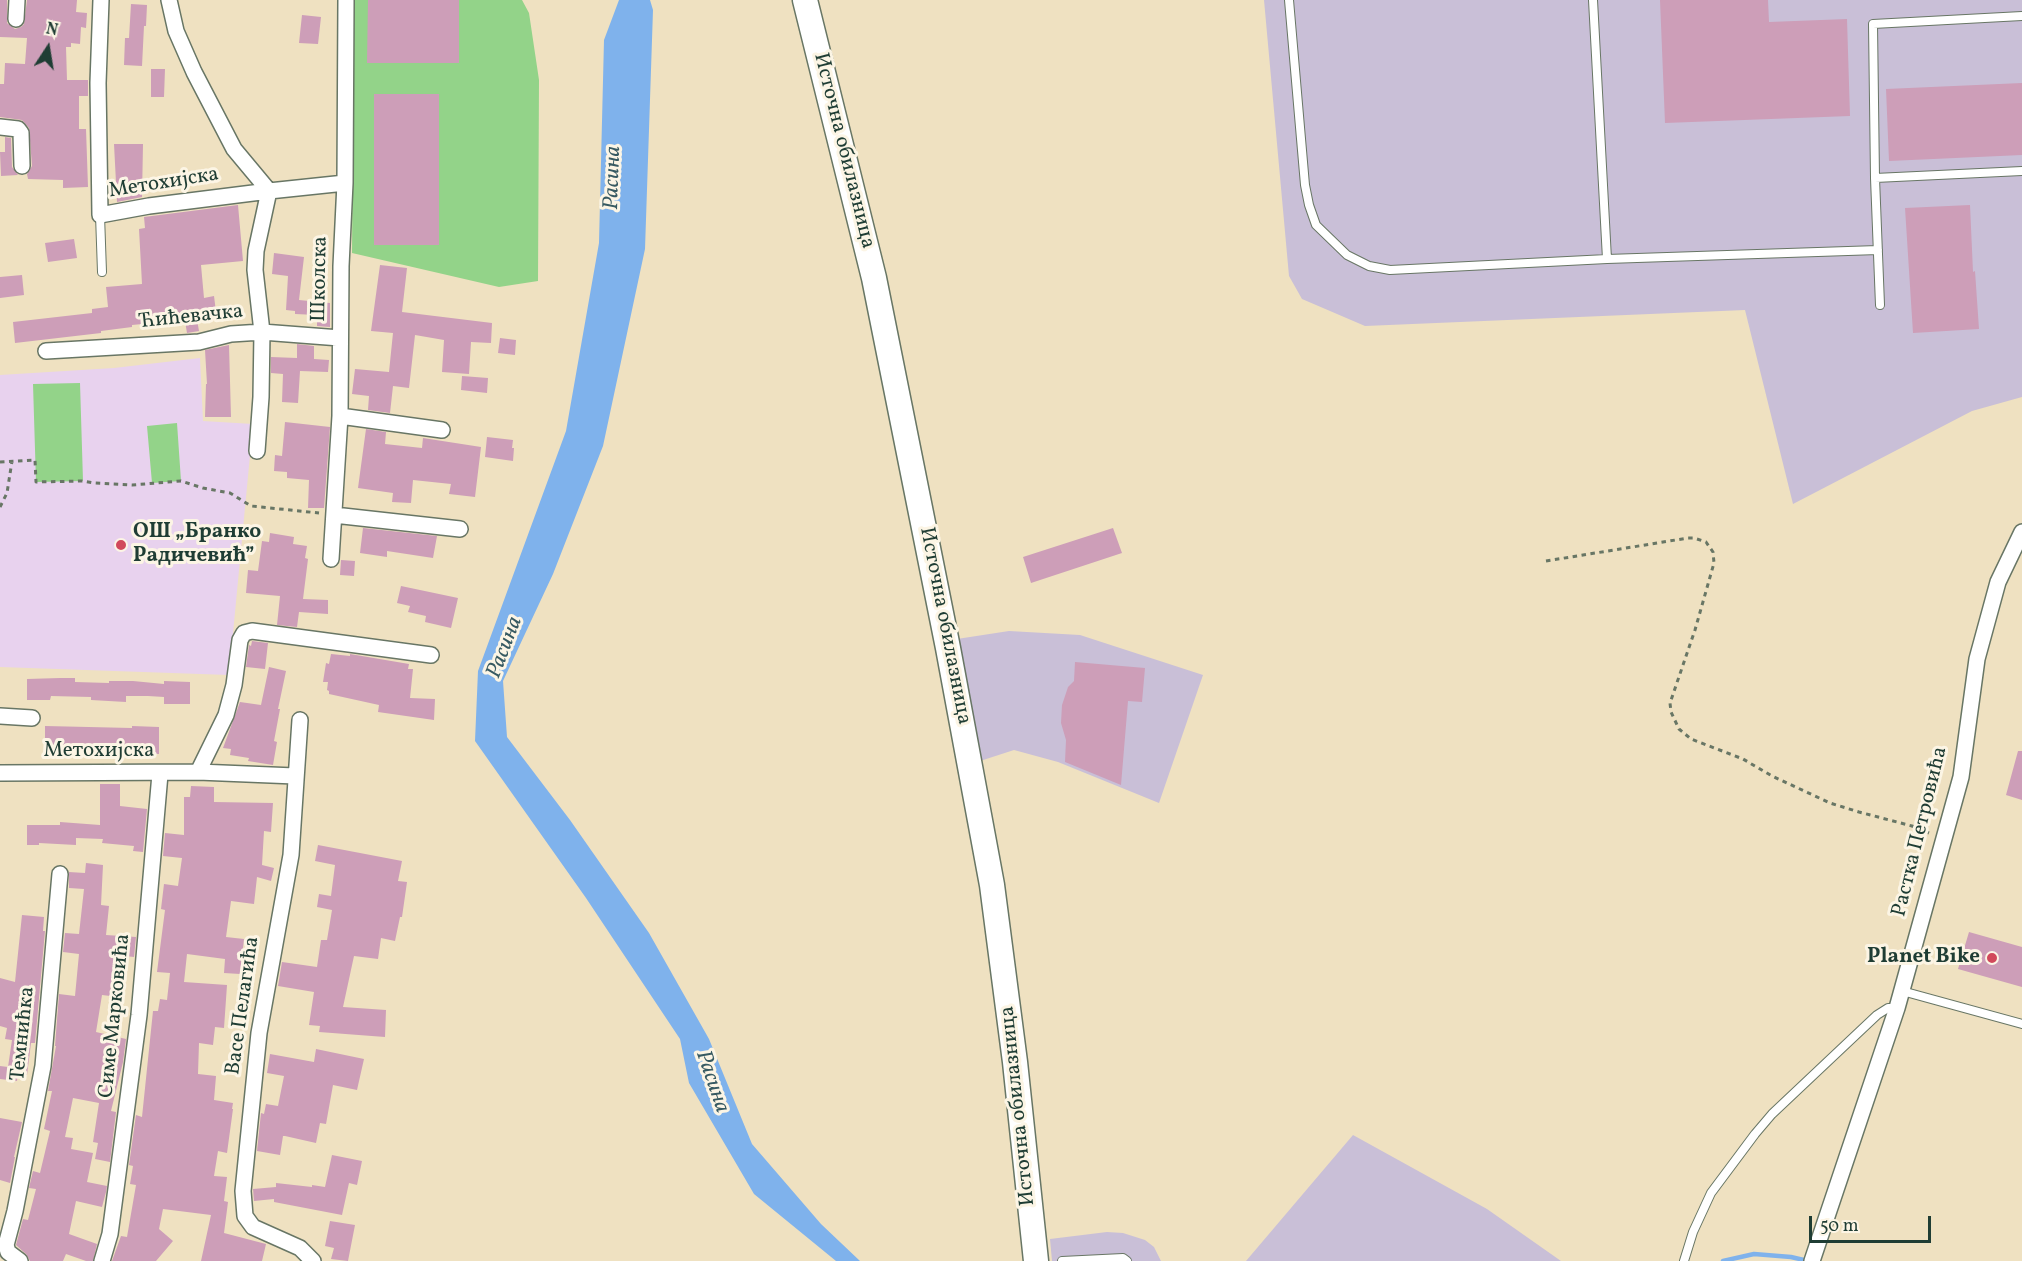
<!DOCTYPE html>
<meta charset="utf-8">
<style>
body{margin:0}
#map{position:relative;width:2022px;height:1261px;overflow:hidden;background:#efe1c1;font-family:Vollkorn,serif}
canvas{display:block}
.north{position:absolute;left:18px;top:18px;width:60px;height:60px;-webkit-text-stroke:4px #fcf5e5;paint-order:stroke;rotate:12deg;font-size:16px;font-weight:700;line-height:24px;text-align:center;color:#1f3d34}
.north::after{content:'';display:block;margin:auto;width:21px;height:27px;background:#1f3d34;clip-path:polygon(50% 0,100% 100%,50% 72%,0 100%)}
.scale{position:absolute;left:1809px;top:1216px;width:122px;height:27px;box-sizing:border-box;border:3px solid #1f3d34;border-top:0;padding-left:8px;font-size:18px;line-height:21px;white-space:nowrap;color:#1f3d34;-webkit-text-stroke:4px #fcf5e5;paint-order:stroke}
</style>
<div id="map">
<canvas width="2022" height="1261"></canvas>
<div class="north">N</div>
<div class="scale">50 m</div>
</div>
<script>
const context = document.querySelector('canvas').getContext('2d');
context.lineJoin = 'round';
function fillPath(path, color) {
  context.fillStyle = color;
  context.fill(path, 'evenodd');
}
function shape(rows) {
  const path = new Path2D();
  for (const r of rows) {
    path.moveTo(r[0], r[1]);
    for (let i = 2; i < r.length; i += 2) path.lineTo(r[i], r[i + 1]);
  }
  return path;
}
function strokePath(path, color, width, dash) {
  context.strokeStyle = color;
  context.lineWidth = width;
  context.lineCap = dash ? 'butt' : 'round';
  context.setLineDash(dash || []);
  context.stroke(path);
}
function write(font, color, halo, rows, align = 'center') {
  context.font = font + ' Vollkorn,serif';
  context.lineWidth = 6;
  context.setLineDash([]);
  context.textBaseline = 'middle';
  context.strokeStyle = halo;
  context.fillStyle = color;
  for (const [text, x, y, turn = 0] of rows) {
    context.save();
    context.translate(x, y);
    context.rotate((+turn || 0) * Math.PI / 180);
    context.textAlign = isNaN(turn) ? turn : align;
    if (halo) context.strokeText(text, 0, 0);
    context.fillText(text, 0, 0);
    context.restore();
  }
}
const built = shape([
 [200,358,203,421,253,424,229,675,0,667,0,375,114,368]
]);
const industrial = shape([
 [1264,0,2022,0,2022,397,1972,411,1793,504,1745,310,1365,326,1302,299,1289,276],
 [1009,631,1080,635,1203,675,1159,803,1058,762,1014,750,977,762,957,639],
 [1353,1135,1487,1209,1561,1261,1246,1261],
 [1107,1232,1123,1233,1145,1240,1154,1247,1161,1261,1052,1261,1050,1239]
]);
const green = shape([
 [354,0,522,0,529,13,539,80,538,281,499,287,352,253],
 [80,383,83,481,36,482,33,384],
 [177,423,181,481,152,483,147,426]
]);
const water = shape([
 [619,0,650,0,653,10,645,249,603,446,553,574,503,681,507,737,570,820,649,933,709,1039,752,1144,821,1224,860,1261,836,1261,754,1194,689,1083,680,1039,586,898,475,741,478,671,566,431,599,243,604,40]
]);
const stream = shape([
 [1723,1261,1754,1254,1791,1257,1808,1261]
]);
const building = shape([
 [0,0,7,0,7,23,15,29,21,27,24,24,27,0,77,0,76,12,87,13,86,28,81,27,80,44,71,43,71,47,66,47,67,80,88,80,88,96,79,96,79,129,86,129,88,187,63,188,63,180,28,179,27,174,32,166,29,128,22,120,0,117,0,84,4,84,5,63,25,64,27,38,0,37],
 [368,0,459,0,459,63,367,63],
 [1660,0,1768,0,1769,22,1847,19,1850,116,1665,123],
 [131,4,147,5,146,26,144,26,142,66,124,65,125,38,129,38],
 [302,15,321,17,318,44,299,43],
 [151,69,165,69,164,97,151,97],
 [2022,83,2022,155,1889,161,1886,89],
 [374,94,439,94,439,245,374,245],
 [5,137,11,138,12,167,18,175,1,176,0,152,5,152],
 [114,144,143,144,142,197,117,202],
 [238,205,243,261,201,265,204,298,214,296,216,312,196,314,199,331,187,333,185,321,173,323,173,321,132,325,132,327,101,331,101,333,15,343,13,322,92,313,92,309,108,307,106,287,142,284,139,229,145,228,144,217],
 [1970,205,1973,272,1975,271,1979,329,1913,333,1905,208],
 [74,239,77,258,48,262,45,243],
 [274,253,304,257,299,300,330,303,330,327,317,326,317,315,295,314,295,311,286,310,288,276,272,274],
 [380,265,407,268,402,312,492,323,491,343,471,342,469,374,442,372,444,340,415,335,409,388,393,386,390,413,368,410,369,396,352,394,355,369,389,372,393,333,371,331],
 [22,275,24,295,0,298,0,277],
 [500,338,516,340,515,355,498,353],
 [297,344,314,346,314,359,329,360,328,372,300,371,298,403,282,402,283,374,271,373,271,357,297,358],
 [229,345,231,417,205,417,206,384,207,384,205,350],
 [462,376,488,378,487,393,461,390],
 [285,422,330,427,324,508,308,508,309,480,287,478,287,472,274,471,275,455,282,456],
 [366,429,386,432,385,444,422,448,423,438,481,447,475,497,449,494,451,484,413,480,411,503,392,502,393,493,358,488],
 [487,437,513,440,512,448,514,448,513,461,485,457],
 [363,528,437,536,433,558,387,551,387,557,360,553],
 [1113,528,1122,553,1031,583,1023,557],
 [270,533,294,537,293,544,307,546,305,558,308,559,303,599,328,600,328,614,299,612,297,627,277,625,280,596,246,593,248,570,258,571,262,541,269,542],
 [341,560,355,561,354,576,340,575],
 [401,586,458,598,451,628,425,622,426,616,408,612,410,606,397,603],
 [252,641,268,643,265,669,246,667,249,645,251,646],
 [331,654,350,656,350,654,409,664,408,669,413,669,410,698,435,699,434,720,378,712,379,705,329,694,329,691,327,690,328,682,323,682,326,663,329,664],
 [1075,662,1145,668,1142,702,1128,701,1121,785,1065,762,1066,740,1061,723,1062,705,1068,687,1074,681],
 [269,667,286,671,278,709,280,709,274,741,277,742,273,765,248,761,249,758,230,755,231,749,223,748,240,702,261,705],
 [60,678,75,678,75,682,109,683,109,681,133,681,164,684,164,681,190,682,190,704,164,704,164,697,148,696,126,696,126,702,91,700,91,697,51,696,50,700,27,700,27,679],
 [45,726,132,728,132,726,159,727,159,754,99,753,99,751,64,750,64,753,45,753],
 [2018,751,2022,751,2022,800,2006,795],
 [100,784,120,784,120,806,147,809,143,852,133,851,134,846,102,843,103,839,76,838,76,845,39,843,39,845,27,845,27,825,60,825,60,822,100,825],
 [191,786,214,787,214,802,273,803,271,832,264,831,262,865,274,868,271,881,257,877,254,904,231,901,226,937,244,939,240,974,224,973,225,959,187,954,184,982,227,985,224,1028,215,1027,213,1045,199,1043,198,1074,216,1076,214,1100,233,1103,232,1109,233,1109,227,1153,218,1151,214,1176,227,1177,224,1201,228,1202,224,1233,266,1244,262,1261,201,1261,211,1215,163,1209,159,1229,173,1241,156,1261,112,1261,121,1236,127,1237,136,1185,130,1184,133,1166,129,1165,136,1115,142,1117,153,1011,158,1011,160,999,167,1000,170,973,157,972,165,910,161,909,164,884,178,886,182,858,163,856,165,833,184,835,184,797,190,797],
 [318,845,402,861,398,881,407,882,402,917,400,917,395,941,381,938,378,959,354,956,343,1007,386,1010,385,1037,319,1032,320,1026,309,1025,314,992,278,986,282,962,317,967,321,940,327,940,332,910,317,907,319,894,331,896,335,865,315,861],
 [86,863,103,865,101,905,109,906,106,935,136,937,134,957,125,956,119,997,102,995,96,1032,126,1039,123,1062,111,1111,116,1112,110,1162,95,1159,98,1143,93,1142,99,1103,73,1098,65,1137,73,1138,71,1149,93,1153,87,1182,107,1186,106,1192,102,1207,76,1201,69,1234,97,1244,93,1261,86,1261,66,1254,63,1261,30,1261,26,1254,16,1245,23,1219,28,1220,36,1189,29,1188,33,1171,40,1173,50,1131,44,1129,52,1091,48,1091,56,1046,55,1046,59,994,75,996,79,954,63,952,65,933,79,934,84,889,69,888,69,872,85,873],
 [22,915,44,917,43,931,45,931,35,1043,31,1043,27,1075,18,1073,17,1081,0,1079,0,1066,8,1067,12,1040,5,1039,7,1028,0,1026,0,978,15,982],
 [1969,932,2022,947,2022,987,1958,969],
 [316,1049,364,1059,357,1090,333,1085,326,1124,320,1123,316,1143,285,1136,283,1136,280,1155,257,1151,261,1113,264,1114,266,1104,278,1106,284,1076,267,1073,270,1054,314,1062],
 [0,1118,22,1122,14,1157,15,1157,10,1183,0,1180],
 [332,1155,362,1161,357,1185,349,1183,342,1215,274,1202,274,1199,254,1201,253,1189,276,1187,276,1183,312,1187,312,1185,325,1187],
 [330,1221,355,1225,348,1261,331,1259,334,1248,325,1246]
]);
const path = shape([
 [0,462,35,460,36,482,83,481,94,483,132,485,181,481,203,488,230,493,251,506,319,513],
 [0,507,7,493,12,461],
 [1546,561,1688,538,1694,538,1706,542,1713,552,1714,563,1695,630,1670,703,1671,712,1679,729,1691,739,1743,759,1772,776,1830,803,1859,812,1912,826,1929,833]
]);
const service = shape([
 [1289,0,1305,185,1309,205,1316,225,1347,255,1369,266,1390,270,1607,259],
 [1593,0,1607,259,1878,250],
 [1875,178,2022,171],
 [100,215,102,272],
 [1880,305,1875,178,1873,24,2022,16],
 [1902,991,2022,1024],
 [1062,1261,1123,1258,1127,1261],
 [1684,1261,1693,1232,1711,1193,1755,1134,1772,1114,1877,1015,1888,1008,1897,1008]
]);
const minor = shape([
 [101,0,98,83,100,215,149,206,269,191,256,251,255,270,262,332,261,397,257,451],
 [169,0,176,31,194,72,234,149,269,191,345,183],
 [16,19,17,0],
 [0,127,18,129,21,133,22,166],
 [46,351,199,342,231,334,262,332,340,338],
 [340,416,442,430],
 [334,515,460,529],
 [331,559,340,416,341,266,345,183,346,0],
 [0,716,32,718],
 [300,720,291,855,259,1033,243,1191,245,1216,253,1227,300,1248,313,1261],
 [198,772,226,715,234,685,240,640,244,633,252,631,431,655],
 [0,773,198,772,295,776],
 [20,1261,8,1252,6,1245,15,1211,43,1066,60,874],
 [102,1261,110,1234,139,1015,160,774],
 [1812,1261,1897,1008,1961,777,1977,659,1998,582,2022,532]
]);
const primary = shape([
 [805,0,874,278,948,648,992,885,1015,1062,1036,1261]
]);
const markers = [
 [121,545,6,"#d1495b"],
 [1992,958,6,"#d1495b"]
];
const streetNames = [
 ["Источна обилазница",843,151,76],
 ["Метохијска",164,184,-9],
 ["Школска",321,279,-89],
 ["Ћићевачка",191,318,-6],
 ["Источна обилазница",944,626,79],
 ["Метохијска",99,752],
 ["Растка Петровића",1921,832,-76],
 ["Васе Пелагића",244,1006,-82],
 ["Симе Марковића",116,1016,-84],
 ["Темнићка",24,1034,-84],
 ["Источна обилазница",1019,1106,-96]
];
const poiNames = [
 ["ОШ „Бранко",133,533],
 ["Радичевић”",133,557],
 ["Planet Bike",1980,958,"right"]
];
const waterNames = [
 ["Расина",614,178,-88],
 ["Расина",506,648,-69],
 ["Расина",711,1082,71]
];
fillPath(built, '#e8d2ee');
fillPath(industrial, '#c9bfd7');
fillPath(green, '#93d389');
fillPath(water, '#7fb2ec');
strokePath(stream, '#7fb2ec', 4.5);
fillPath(building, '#cd9eb8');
strokePath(service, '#687665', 10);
strokePath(minor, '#687665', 18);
strokePath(primary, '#687665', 27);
strokePath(path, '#687665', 3, [4.5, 4.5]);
strokePath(service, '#fff', 8);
strokePath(minor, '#fff', 15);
strokePath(primary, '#fff', 24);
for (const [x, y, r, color] of markers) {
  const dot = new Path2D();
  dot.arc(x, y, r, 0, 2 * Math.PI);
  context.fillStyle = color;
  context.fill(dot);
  strokePath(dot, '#fcf5e5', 2);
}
write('21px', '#1f3d34', '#fcf5e5', streetNames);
write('bold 21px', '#1f3d34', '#fcf5e5', poiNames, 'left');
write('italic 22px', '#375a62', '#fcf5e5', waterNames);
</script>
